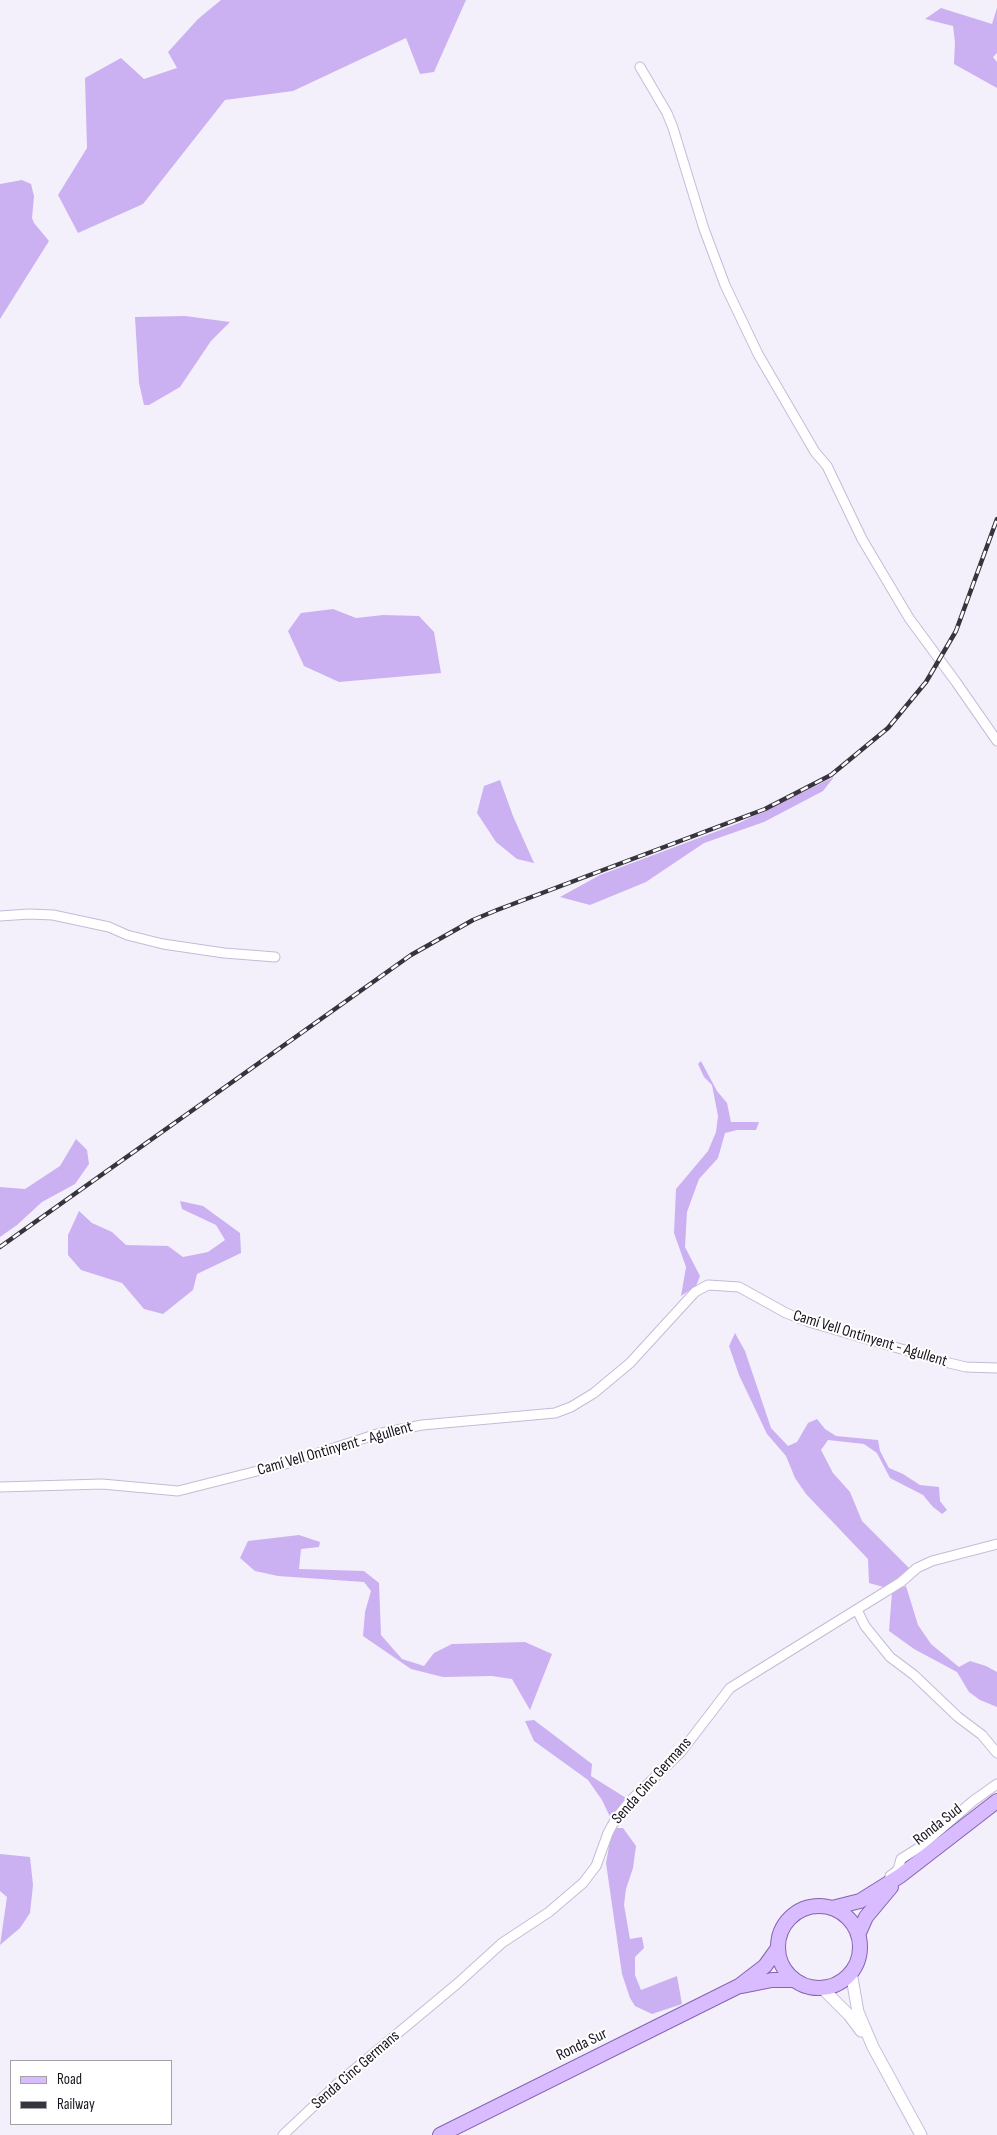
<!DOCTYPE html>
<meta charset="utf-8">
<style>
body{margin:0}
#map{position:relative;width:997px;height:2135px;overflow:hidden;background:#f4f0fb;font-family:"Sofia Sans Condensed",sans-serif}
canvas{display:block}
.legend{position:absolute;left:10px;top:2060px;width:162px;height:65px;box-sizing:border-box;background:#fff;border:1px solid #a2a1a5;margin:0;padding:6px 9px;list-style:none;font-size:15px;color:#17131d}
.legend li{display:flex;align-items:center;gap:10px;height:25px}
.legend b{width:25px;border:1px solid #a2a1a5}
</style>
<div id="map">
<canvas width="997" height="2135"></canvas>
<ul class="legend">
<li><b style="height:6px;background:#d9bcff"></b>Road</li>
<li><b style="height:6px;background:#38343e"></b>Railway</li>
</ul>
</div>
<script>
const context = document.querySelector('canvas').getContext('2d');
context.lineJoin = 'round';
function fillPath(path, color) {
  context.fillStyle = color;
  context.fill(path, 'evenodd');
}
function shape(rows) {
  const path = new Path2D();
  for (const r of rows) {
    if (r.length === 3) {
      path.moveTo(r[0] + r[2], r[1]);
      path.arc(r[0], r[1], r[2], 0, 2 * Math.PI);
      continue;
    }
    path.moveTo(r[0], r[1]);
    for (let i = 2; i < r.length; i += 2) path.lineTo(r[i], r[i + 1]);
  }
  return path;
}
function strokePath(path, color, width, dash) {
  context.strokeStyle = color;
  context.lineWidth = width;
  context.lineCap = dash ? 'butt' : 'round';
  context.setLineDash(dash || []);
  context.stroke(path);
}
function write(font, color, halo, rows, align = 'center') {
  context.font = font + ' "Sofia Sans Condensed",sans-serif';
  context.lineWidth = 4;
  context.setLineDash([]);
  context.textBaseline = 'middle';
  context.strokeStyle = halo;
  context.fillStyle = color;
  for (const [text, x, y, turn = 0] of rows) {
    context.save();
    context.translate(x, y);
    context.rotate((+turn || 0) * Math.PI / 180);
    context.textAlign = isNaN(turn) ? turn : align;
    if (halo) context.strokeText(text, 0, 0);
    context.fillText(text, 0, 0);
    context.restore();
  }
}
const forest = shape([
 [221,0,466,0,434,72,420,74,406,38,293,91,225,100,143,204,78,233,58,195,87,148,85,78,121,58,144,79,177,68,168,52,198,19],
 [941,8,992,24,997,8,997,53,993,57,997,62,997,88,954,64,955,42,953,26,925,19],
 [22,180,31,184,34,196,32,218,34,223,49,241,0,319,0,184],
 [185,316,230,322,211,341,180,387,149,405,144,405,139,383,135,317],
 [333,609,356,618,383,615,419,616,434,632,441,673,339,682,304,666,288,631,301,613],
 [834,777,823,791,764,822,704,843,646,882,590,905,560,897,600,875,739,823],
 [500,780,513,816,534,863,517,859,496,842,477,813,484,786],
 [701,1061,717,1091,727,1103,731,1122,759,1122,756,1130,737,1130,725,1133,718,1158,699,1179,687,1212,685,1247,700,1276,696,1286,681,1296,686,1267,674,1233,676,1189,708,1151,716,1132,718,1116,712,1085,704,1077,698,1064],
 [76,1139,87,1150,89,1164,75,1184,42,1202,17,1225,0,1237,0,1187,25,1189,60,1166],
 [180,1201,203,1206,240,1233,241,1253,197,1274,193,1290,163,1314,144,1309,122,1283,81,1270,68,1255,68,1235,79,1211,92,1223,112,1232,126,1245,168,1246,183,1257,208,1252,225,1240,216,1225,182,1209],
 [735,1333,745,1351,771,1428,788,1446,797,1442,808,1423,817,1419,825,1429,836,1436,878,1440,880,1451,889,1468,903,1474,920,1485,939,1487,940,1501,947,1510,942,1514,933,1507,923,1495,890,1478,877,1453,864,1444,828,1440,821,1450,833,1473,850,1492,862,1521,911,1570,887,1588,869,1583,868,1559,806,1494,795,1478,786,1456,767,1434,739,1375,729,1346],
 [299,1535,320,1542,319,1547,301,1549,299,1569,364,1571,379,1583,381,1635,402,1659,424,1666,434,1653,452,1644,525,1642,552,1654,530,1710,512,1679,492,1676,443,1677,411,1669,363,1636,365,1612,371,1591,364,1582,278,1576,255,1571,240,1558,248,1541],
 [906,1586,918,1625,931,1644,959,1667,970,1661,986,1666,997,1672,997,1707,980,1700,969,1692,957,1672,914,1649,889,1631,892,1592],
 [534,1720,592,1764,591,1776,626,1798,611,1819,602,1800,588,1780,534,1741,525,1721],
 [615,1828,623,1828,636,1846,633,1868,626,1889,624,1905,630,1939,642,1937,644,1948,635,1957,635,1975,641,1990,677,1976,682,2004,652,2014,635,2006,630,1998,622,1974,606,1863,610,1841],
 [0,1854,30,1857,33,1885,30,1913,20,1928,0,1945,7,1897,0,1891]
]);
const minor = shape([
 [640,67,667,113,673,128,704,229,725,285,758,354,815,452,827,466,862,539,909,618,956,682,997,741],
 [0,916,29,914,53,915,109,927,127,935,163,944,224,953,275,957],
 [0,1487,102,1484,178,1491,285,1464,377,1434,422,1425,555,1413,571,1407,594,1393,630,1363,695,1292,708,1285,739,1287,786,1313,809,1322,949,1363,966,1367,997,1368],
 [857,1610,865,1626,890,1657,914,1675,958,1717,982,1735,997,1753],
 [890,1876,898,1870,901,1859,920,1847,973,1801,997,1784],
 [283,2135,337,2084,458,1983,502,1943,549,1912,583,1883,596,1866,608,1833,616,1818,630,1801,681,1752,730,1688,901,1582,917,1568,932,1561,997,1544]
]);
const tertiary = shape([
 [851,1972,858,2012,873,2047,921,2135],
 [822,1988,849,2015,861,2031]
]);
const primary = shape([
 [819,1947,41],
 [832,1908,860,1901,900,1876,997,1801],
 [858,1935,866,1917,891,1887],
 [742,1986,772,1980,795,1980],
 [440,2135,739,1986,765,1966,778,1948]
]);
const rail = shape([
 [0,1247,411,955,473,920,497,910,765,809,831,775,888,728,926,682,956,631,997,519]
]);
const streetNames = [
 ["Camí Vell Ontinyent - Agullent",870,1339,17],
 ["Camí Vell Ontinyent - Agullent",335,1449,-16],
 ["Senda Cinc Germans",652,1781,-48],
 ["Ronda Sud",938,1825,-38],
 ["Ronda Sur",582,2045,-26],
 ["Senda Cinc Germans",356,2070,-41]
];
fillPath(forest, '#cbb0f2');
strokePath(minor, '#c5bbd7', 11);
strokePath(tertiary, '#c5bbd7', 13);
strokePath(primary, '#8564b0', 16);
strokePath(minor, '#fff', 9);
strokePath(tertiary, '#fff', 11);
strokePath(primary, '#d9bcff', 14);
strokePath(rail, '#38343e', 4.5);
strokePath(rail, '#fff', 2.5, [8]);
write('16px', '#17131d', '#fff', streetNames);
</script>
